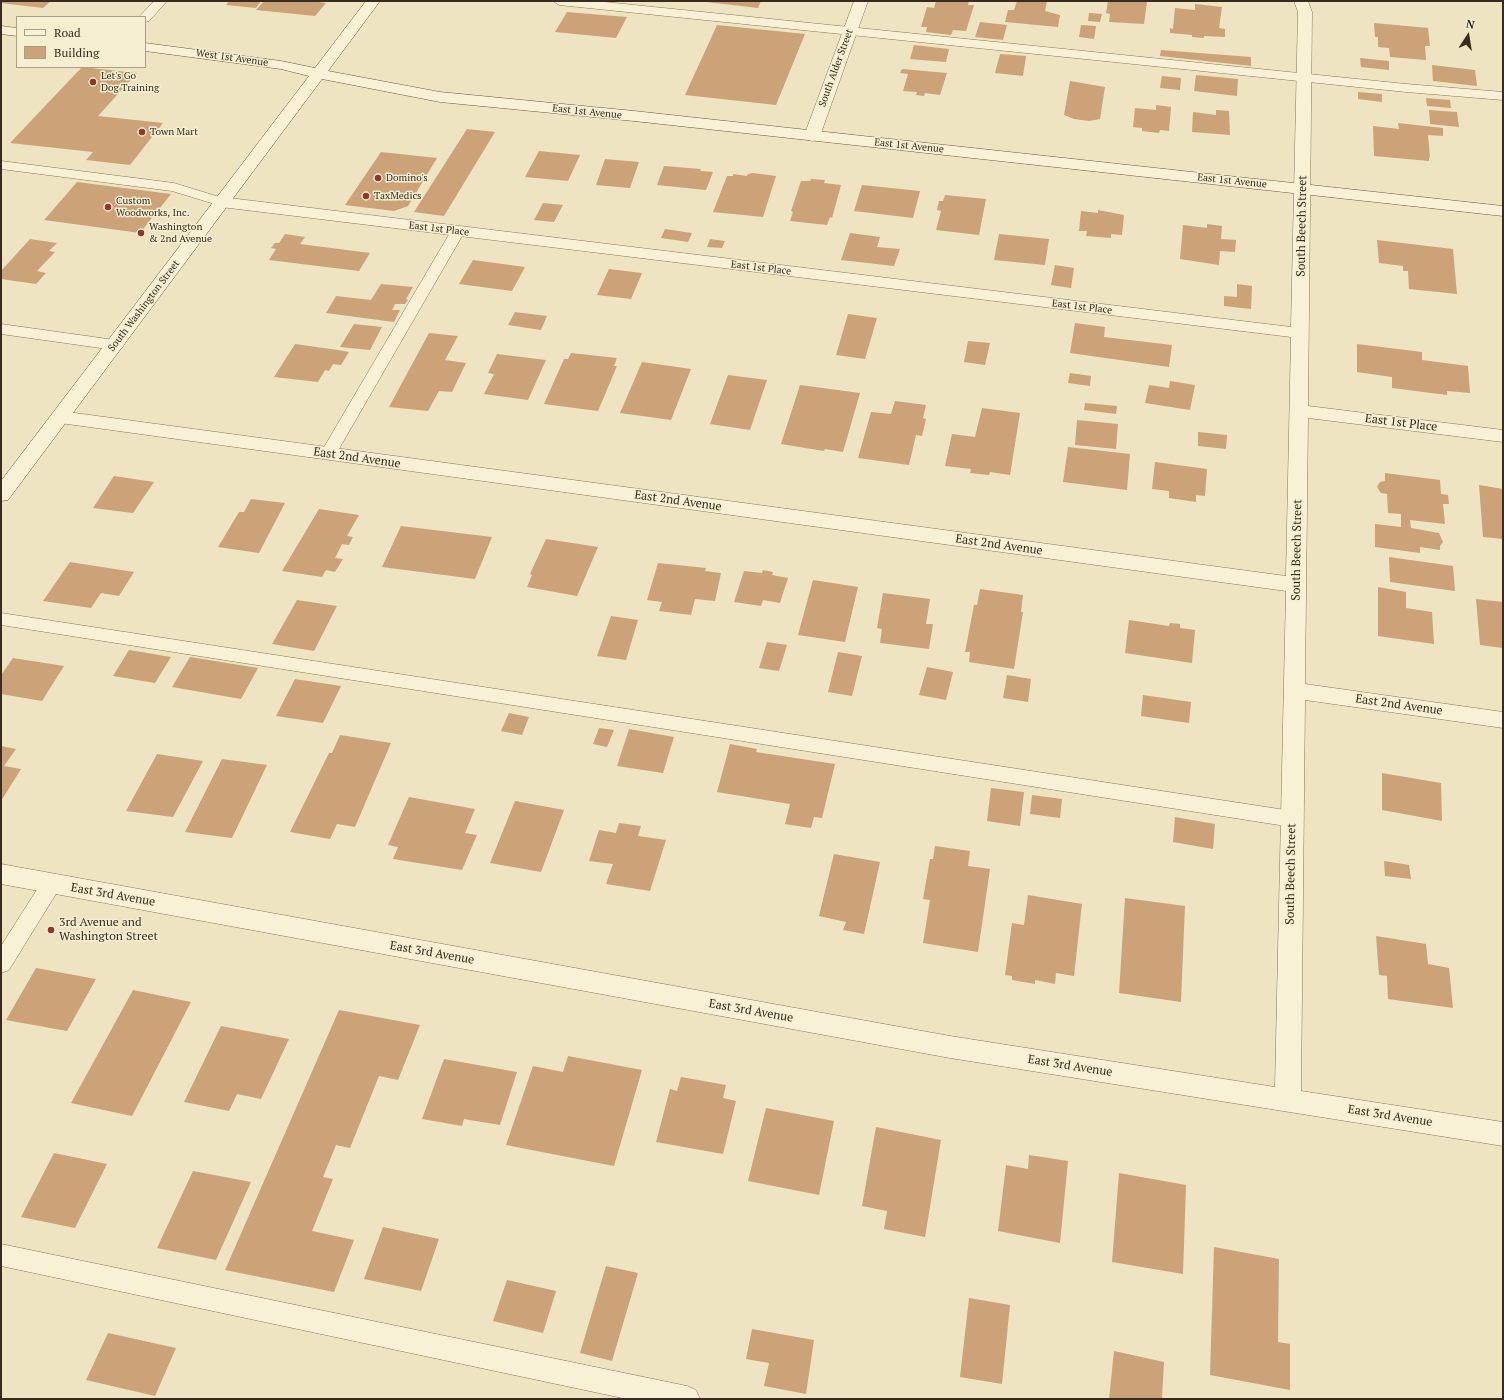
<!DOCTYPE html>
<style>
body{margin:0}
#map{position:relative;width:1504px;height:1400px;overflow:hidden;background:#eee4c2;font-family:"PT Serif",serif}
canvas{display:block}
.frame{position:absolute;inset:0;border:2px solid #372c1d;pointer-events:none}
.legend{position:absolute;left:16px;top:16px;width:130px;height:52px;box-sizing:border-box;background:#f5eed1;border:1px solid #a9a089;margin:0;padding:5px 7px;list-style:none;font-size:12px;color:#372c1d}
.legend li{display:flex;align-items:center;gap:8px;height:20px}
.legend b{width:20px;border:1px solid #a9a089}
.north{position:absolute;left:1448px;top:16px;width:40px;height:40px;-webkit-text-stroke:3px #f5eed1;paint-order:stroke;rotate:12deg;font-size:11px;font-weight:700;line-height:16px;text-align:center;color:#372c1d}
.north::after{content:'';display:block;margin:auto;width:14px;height:18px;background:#372c1d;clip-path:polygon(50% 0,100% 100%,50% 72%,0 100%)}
</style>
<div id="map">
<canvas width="1504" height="1400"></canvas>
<div class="frame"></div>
<ul class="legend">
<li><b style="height:5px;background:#f8f1d5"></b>Road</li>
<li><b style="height:11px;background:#cca278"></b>Building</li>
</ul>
<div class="north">N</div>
</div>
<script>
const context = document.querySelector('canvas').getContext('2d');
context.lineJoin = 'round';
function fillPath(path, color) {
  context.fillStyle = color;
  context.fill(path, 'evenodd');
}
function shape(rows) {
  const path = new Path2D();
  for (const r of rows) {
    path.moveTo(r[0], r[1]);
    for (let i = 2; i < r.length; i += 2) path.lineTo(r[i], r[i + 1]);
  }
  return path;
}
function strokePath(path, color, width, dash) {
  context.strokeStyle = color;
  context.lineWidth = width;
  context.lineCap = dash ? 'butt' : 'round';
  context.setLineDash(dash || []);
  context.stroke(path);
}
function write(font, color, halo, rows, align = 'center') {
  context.font = font + ' "PT Serif",serif';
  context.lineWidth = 3;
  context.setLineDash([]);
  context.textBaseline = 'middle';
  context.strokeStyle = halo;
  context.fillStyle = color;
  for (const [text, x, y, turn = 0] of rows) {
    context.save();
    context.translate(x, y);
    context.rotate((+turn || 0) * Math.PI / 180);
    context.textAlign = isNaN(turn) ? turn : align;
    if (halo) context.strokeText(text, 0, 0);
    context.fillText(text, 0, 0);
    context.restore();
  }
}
const building = shape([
 [1,1,51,1,43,8,1,3],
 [229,1,261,1,256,8,226,5],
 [264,1,311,1,326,3,315,16,256,10],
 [698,1,761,1,758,8],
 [936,1,969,1,968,5,974,5,966,31,953,30,951,35,926,32,927,27,921,27,927,7,934,8],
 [1017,1,1047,1,1045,11,1060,15,1058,27,1005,22,1008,10,1014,10],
 [1108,1,1147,2,1144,24,1109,22,1110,14,1106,13],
 [1195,4,1222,7,1219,28,1225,29,1225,37,1204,36,1204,38,1192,37,1192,35,1170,33,1170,28,1173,29,1175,8,1195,10],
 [567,12,627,17,616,38,555,32],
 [1089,13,1102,14,1100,22,1088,21],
 [980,22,1007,25,1003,40,975,37],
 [1374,23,1428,28,1430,46,1425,46,1426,60,1390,57,1389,48,1378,47,1378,37,1375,37],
 [717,25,805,34,776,105,685,95],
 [1081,25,1096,26,1094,39,1079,37],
 [914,45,949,49,946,62,910,59],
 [1161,50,1251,57,1251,66,1160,56],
 [1000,54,1026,56,1023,76,995,73],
 [1360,58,1389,61,1389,70,1361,67],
 [1432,65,1475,70,1477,86,1433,81],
 [82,67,137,73,98,116,163,123,130,165,86,160,93,152,10,143],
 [902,69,947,73,940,95,925,93,924,96,916,95,917,92,903,91,908,74,900,73],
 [1196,75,1238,79,1237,96,1194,91],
 [1162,76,1181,78,1180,90,1160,88],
 [1070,81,1105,87,1100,119,1089,121,1074,119,1064,115],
 [1358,92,1382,94,1382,102,1358,99],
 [1426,98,1450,100,1451,108,1427,106],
 [1156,105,1171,107,1169,131,1160,130,1159,133,1142,131,1142,128,1133,127,1135,108,1156,110],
 [1216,110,1229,111,1230,135,1192,132,1193,112,1216,115],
 [1429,110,1457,112,1459,127,1430,124],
 [1398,123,1443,128,1443,136,1428,135,1430,158,1429,157,1429,161,1374,156,1373,126,1399,129],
 [467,129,495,132,444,216,414,212],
 [539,151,580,155,568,181,525,177],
 [381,152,437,158,408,206,394,211,345,205],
 [605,159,639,162,630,188,596,185],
 [664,166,701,169,700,171,713,172,706,190,657,185],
 [753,173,776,176,763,217,713,212,727,176,733,176,733,174,747,176,748,174],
 [811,179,825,180,824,183,841,185,832,218,830,217,827,225,790,221,793,212,791,211,801,181,810,181],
 [77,182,171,194,140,233,44,220],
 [862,185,920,191,913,218,854,211],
 [945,195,986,199,979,235,936,230,941,211,937,210,939,201,943,201],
 [543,203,563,205,554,222,534,220],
 [1098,210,1124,215,1122,235,1111,234,1111,238,1086,236,1087,231,1079,231,1081,211,1098,213],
 [1207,224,1222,226,1221,239,1236,240,1235,252,1220,251,1219,265,1180,259,1183,225,1207,228],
 [665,229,692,233,688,242,661,238],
 [850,233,880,237,877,247,900,249,894,266,841,260],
 [285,234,305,237,300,244,370,253,359,271,269,260,276,249,271,248,275,243,279,243],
 [999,234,1049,239,1045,265,994,260],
 [30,239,57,243,49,251,55,252,37,271,46,273,36,284,1,279,1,271],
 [710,239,725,241,722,248,707,247],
 [1377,240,1453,249,1457,294,1409,289,1408,271,1403,271,1403,266,1379,263],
 [473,260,525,267,512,291,459,284],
 [1055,265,1074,268,1071,288,1051,285],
 [609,269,642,273,631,299,597,295],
 [381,284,413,287,406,299,408,300,405,304,395,304,392,310,400,310,394,322,326,313,336,296,371,300],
 [1237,284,1252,286,1251,309,1224,306,1224,296,1237,297],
 [515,312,547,316,541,330,508,325],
 [848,314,877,318,865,359,836,355],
 [1075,323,1105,327,1104,337,1172,345,1169,367,1070,353],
 [354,324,382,327,370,350,340,347],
 [429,333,458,336,445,360,466,363,452,392,439,391,428,411,389,407],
 [968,341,990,343,985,365,964,362],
 [295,344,338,350,349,352,341,365,333,364,329,371,325,370,318,382,274,377],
 [1357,344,1422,352,1422,360,1468,366,1470,393,1447,391,1447,395,1392,388,1392,377,1357,372],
 [571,353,617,358,614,366,617,366,598,411,544,404,564,359,568,359],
 [497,354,546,360,528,400,484,394,494,374,488,373],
 [642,362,691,369,671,420,620,413],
 [1070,373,1091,376,1090,386,1068,383],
 [728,375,767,380,750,430,710,424],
 [1170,381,1195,385,1190,410,1145,403,1149,385,1169,388],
 [800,385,860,393,843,452,825,449,824,451,781,444],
 [895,401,926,405,923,418,926,419,922,436,916,435,909,465,858,458,871,412,891,414],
 [1085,403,1117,406,1116,414,1084,410],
 [982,408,1020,413,1010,475,990,472,989,475,970,473,971,469,945,466,952,434,975,437],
 [1077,420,1118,424,1116,449,1075,445],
 [1198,432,1227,435,1226,449,1198,446],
 [1068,447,1130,454,1127,490,1063,482],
 [1155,462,1207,469,1205,496,1196,495,1196,502,1169,498,1169,491,1152,489],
 [1385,473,1440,480,1441,494,1448,495,1449,504,1443,504,1445,524,1410,520,1411,528,1439,533,1443,542,1440,546,1440,550,1420,547,1420,553,1375,547,1375,524,1401,527,1401,514,1388,513,1387,494,1381,493,1377,487,1380,482,1385,481],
 [114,476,154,482,133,513,93,508],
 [1479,485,1503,489,1503,539,1483,537],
 [251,499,285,503,259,553,218,547,239,512,244,512],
 [319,509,359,515,347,536,353,537,349,545,342,544,335,558,343,559,335,572,326,570,322,577,282,571],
 [401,526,492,537,475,579,382,567],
 [546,539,598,547,577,596,527,587,532,575,530,574],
 [1389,557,1453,566,1455,591,1390,582],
 [70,562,134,572,119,596,101,593,91,608,43,601],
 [658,563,706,568,705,571,721,573,715,601,695,599,691,615,659,611,662,602,647,600],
 [763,570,773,572,772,575,788,578,780,603,763,600,761,606,734,602,744,571,762,573],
 [813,580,858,587,845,642,798,635],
 [1378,587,1406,592,1406,608,1432,612,1434,644,1378,636],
 [980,589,1023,595,1021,612,1023,612,1014,669,969,662,970,652,965,652,974,605,977,605],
 [883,593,930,599,926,624,933,624,929,649,880,643,882,629,877,628],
 [1476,599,1503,602,1503,648,1480,645],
 [297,600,337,606,314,651,272,644],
 [611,616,638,620,626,660,597,656],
 [1129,620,1169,626,1170,623,1180,624,1180,628,1195,630,1192,663,1125,653],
 [767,642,787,645,779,671,759,668],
 [129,650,171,657,155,683,113,676],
 [838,652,862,656,852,696,828,692],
 [190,657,258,668,241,699,172,687],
 [13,658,64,666,42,701,1,694,1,675],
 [927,667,953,672,946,700,919,695],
 [1007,675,1031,679,1028,702,1003,698],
 [295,679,341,686,323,723,276,716],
 [1143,695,1191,702,1189,723,1141,716],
 [509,713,529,717,522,735,501,731],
 [599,728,614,730,607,747,593,744],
 [629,729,674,737,663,773,617,766],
 [340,735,391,743,355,827,337,824,330,839,290,832,329,753,332,753],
 [730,744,757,749,756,752,835,764,822,818,814,817,811,828,785,824,790,804,717,792],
 [1,746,16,749,4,766,21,769,1,801],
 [157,754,203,761,173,817,126,811],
 [222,759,267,765,232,838,185,832],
 [1382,773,1441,783,1442,821,1382,810],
 [991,788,1024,792,1020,826,987,821],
 [1032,795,1062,799,1060,818,1030,814],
 [409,797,475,809,465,833,477,835,462,870,393,859,398,847,388,845],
 [515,801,564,810,541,872,490,863],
 [1175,817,1215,824,1213,849,1173,842],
 [619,823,641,826,638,836,666,840,650,891,606,884,613,864,589,861,599,830,616,833],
 [935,846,970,851,968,866,990,869,978,952,923,943,930,900,923,899,930,859,933,859],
 [834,854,880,862,864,934,843,930,846,922,819,916],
 [1384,861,1409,865,1411,879,1385,876],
 [1028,895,1082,904,1074,976,1056,973,1055,984,1035,980,1035,984,1012,980,1012,976,1005,975,1012,923,1024,925],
 [1125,898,1185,906,1181,1002,1119,993],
 [1376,936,1426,944,1428,964,1449,968,1453,1008,1388,999,1387,976,1379,975],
 [36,968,96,979,67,1031,6,1020],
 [133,990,191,1002,132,1116,71,1103],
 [339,1010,420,1025,398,1080,379,1076,350,1148,336,1145,323,1177,333,1179,312,1231,354,1240,334,1292,225,1270],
 [221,1026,289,1039,261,1099,237,1094,229,1111,184,1102],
 [568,1056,642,1070,614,1166,506,1145,533,1066,563,1072],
 [444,1059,517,1072,500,1125,464,1119,462,1126,422,1119],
 [681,1077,726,1085,723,1098,736,1101,723,1154,656,1142,670,1089,677,1091],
 [766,1108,834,1121,819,1195,748,1181],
 [876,1127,941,1140,925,1237,884,1229,887,1211,862,1206],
 [54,1153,107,1164,75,1228,21,1217],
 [1029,1155,1068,1161,1060,1243,998,1231,1006,1165,1028,1169],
 [193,1171,251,1182,216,1260,157,1248],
 [1119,1173,1186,1185,1183,1274,1112,1262],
 [383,1227,439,1239,421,1291,364,1279],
 [1214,1247,1279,1259,1278,1342,1290,1344,1290,1390,1210,1375],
 [606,1266,638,1273,612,1361,580,1353],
 [507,1280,556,1291,543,1333,493,1321],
 [969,1298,1010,1305,1002,1384,960,1377],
 [752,1329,814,1340,806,1394,764,1386,769,1363,746,1359],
 [108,1333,176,1348,155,1396,86,1380],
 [1114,1351,1164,1362,1162,1399,1109,1399]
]);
const lane = shape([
 [154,1,167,1,149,21,145,22,145,17,139,17,154,1],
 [553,1,595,1,1406,84,1503,92,1503,100,1406,92,559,5,553,1],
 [1,161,174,183,226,199,228,202,226,205,221,206,172,191,1,169,1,161],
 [458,227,463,228,465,231,336,454,334,458,328,459,322,458,320,454,451,231,453,228,458,227],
 [1,613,1292,811,1299,813,1302,819,1299,825,1292,827,1,625,1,613],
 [52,875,59,877,62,883,59,889,9,970,1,973,1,946,45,877,52,875],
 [1,1244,687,1386,696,1390,700,1399,627,1399,1,1266,1,1244]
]);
const street = shape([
 [854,1,868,1,820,136,818,139,812,141,806,139,804,136,854,1],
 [1294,1,1308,1,1312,12,1308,406,1503,430,1503,442,1308,418,1305,684,1503,712,1503,728,1305,700,1301,1091,1503,1122,1503,1146,950,1058,1,884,1,864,950,1036,1275,1087,1286,591,60,423,53,421,51,417,53,413,60,411,1286,576,1291,337,221,207,215,205,213,202,215,199,221,197,1291,327,1298,12,1294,1],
 [1,324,115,340,121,341,124,345,121,349,115,350,1,334,1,324]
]);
const secondary = shape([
 [366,1,380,1,328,71,440,92,634,111,1503,206,1503,216,634,121,440,102,322,79,8,500,1,501,1,481,309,76,281,69,145,51,145,43,281,61,315,68,366,1],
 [1,26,17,28,17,36,1,34,1,26]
]);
const markers = [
 [93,82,4,"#96332a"],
 [142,132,4,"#96332a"],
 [378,178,4,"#96332a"],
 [366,196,4,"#96332a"],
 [108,207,4,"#96332a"],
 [141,233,4,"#96332a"],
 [51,930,4,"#96332a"]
];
const farStreetnames = [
 ["West 1st Avenue",232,58,8],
 ["South Alder Street",836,68,-70],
 ["East 1st Avenue",587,112,6],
 ["East 1st Avenue",909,146,6],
 ["East 1st Avenue",1232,181,6],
 ["East 1st Place",439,229,7],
 ["East 1st Place",761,268,7],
 ["South Washington Street",144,306,-53],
 ["East 1st Place",1082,307,7]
];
const farPoinames = [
 ["Let's Go",101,76],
 ["Dog Training",101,88],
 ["Town Mart",150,132],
 ["Domino's",386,178],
 ["TaxMedics",374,196],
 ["Custom",116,201],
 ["Woodworks, Inc.",116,213],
 ["Washington",149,227],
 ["& 2nd Avenue",149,239]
];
const streetNames = [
 ["South Beech Street",1302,226,-89],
 ["East 1st Place",1401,423,7],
 ["East 2nd Avenue",357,458,8],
 ["East 2nd Avenue",678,501,8],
 ["East 2nd Avenue",999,545,8],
 ["South Beech Street",1297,550,-89],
 ["East 2nd Avenue",1399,705,8],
 ["South Beech Street",1291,874,-89],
 ["East 3rd Avenue",113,895,10],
 ["East 3rd Avenue",432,953,10],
 ["East 3rd Avenue",751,1011,10],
 ["East 3rd Avenue",1070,1066,9],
 ["East 3rd Avenue",1390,1116,9]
];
const poiNames = [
 ["3rd Avenue and",59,923],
 ["Washington Street",59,937]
];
fillPath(building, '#cca278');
strokePath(lane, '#877659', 1);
strokePath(street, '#877659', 1);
strokePath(secondary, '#69573d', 1);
fillPath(lane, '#f8f1d5');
fillPath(street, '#f8f1d5');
fillPath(secondary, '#f8f1d5');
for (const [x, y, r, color] of markers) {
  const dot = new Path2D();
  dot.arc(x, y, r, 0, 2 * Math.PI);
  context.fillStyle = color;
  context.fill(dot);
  strokePath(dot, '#f5eed1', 1.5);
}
write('10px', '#372c1d', '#f5eed1', farStreetnames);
write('10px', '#372c1d', '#f5eed1', farPoinames, 'left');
write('12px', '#372c1d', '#f5eed1', streetNames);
write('12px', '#372c1d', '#f5eed1', poiNames, 'left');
</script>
